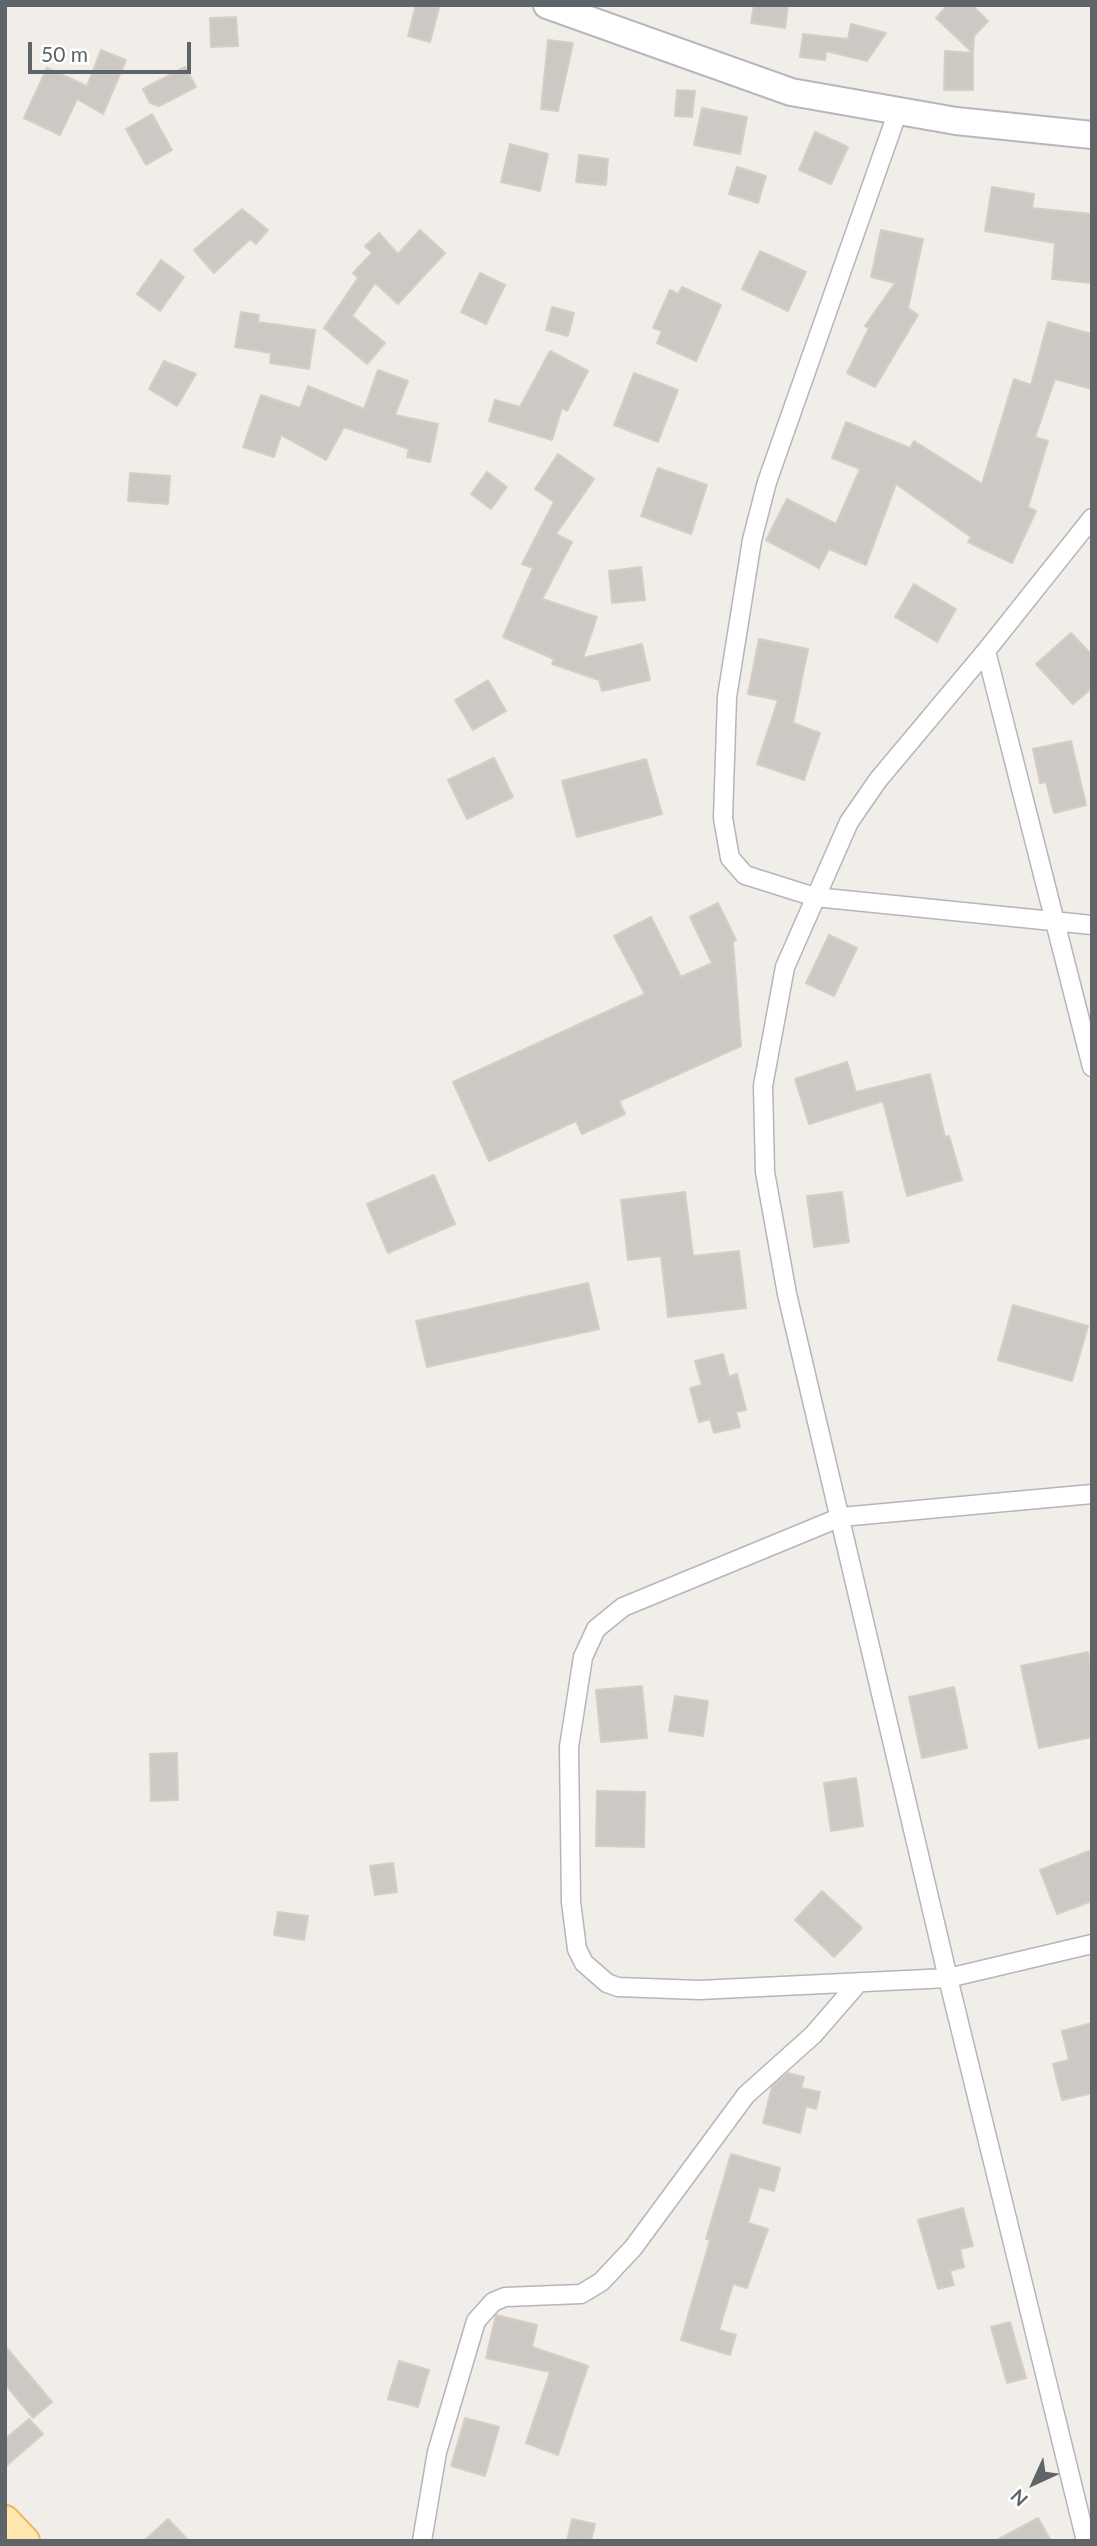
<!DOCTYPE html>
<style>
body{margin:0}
#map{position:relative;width:1097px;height:2546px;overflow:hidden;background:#f1ede8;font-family:Lato,sans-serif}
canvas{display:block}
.frame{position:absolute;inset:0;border:7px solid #5f6468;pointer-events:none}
.north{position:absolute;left:999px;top:2448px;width:70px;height:70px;-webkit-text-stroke:5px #fff;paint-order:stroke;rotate:225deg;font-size:19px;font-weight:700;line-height:28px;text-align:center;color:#5f6468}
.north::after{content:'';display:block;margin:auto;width:24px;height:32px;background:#5f6468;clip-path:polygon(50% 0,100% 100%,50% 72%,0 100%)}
.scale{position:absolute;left:28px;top:42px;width:163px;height:32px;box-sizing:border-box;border:4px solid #5f6468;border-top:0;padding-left:9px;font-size:21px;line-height:24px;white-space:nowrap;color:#5f6468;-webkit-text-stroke:5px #fff;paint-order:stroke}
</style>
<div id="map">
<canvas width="1097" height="2546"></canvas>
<div class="frame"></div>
<div class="north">N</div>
<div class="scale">50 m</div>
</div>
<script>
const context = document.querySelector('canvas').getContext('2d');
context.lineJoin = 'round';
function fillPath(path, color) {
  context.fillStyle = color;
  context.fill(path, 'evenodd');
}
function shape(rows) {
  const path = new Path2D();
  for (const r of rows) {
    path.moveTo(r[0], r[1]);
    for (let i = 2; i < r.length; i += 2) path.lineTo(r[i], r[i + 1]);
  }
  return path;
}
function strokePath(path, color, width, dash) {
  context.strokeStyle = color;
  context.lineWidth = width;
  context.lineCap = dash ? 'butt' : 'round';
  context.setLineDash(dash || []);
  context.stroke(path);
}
const building = shape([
 [416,5,439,8,430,42,408,36,416,5],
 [754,5,788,5,785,28,751,23,754,5],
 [948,5,972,5,988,21,974,36,973,53,936,18,948,5],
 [236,17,238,46,211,47,210,18,236,17],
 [851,24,886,33,867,61,826,51,825,60,800,57,803,34,848,39,851,24],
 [548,40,573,43,558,111,541,109,548,40],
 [101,50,126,60,103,114,77,99,60,135,24,118,47,68,87,86,101,50],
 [945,51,973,53,973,90,944,90,945,51],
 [185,67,196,87,159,106,150,103,143,89,185,67],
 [677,90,695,91,692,117,675,116,677,90],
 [702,108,747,117,740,154,694,145,702,108],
 [152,114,172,150,146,165,126,129,152,114],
 [815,132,848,147,831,184,799,170,815,132],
 [510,144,548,154,540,191,501,182,510,144],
 [579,155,608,159,606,185,576,182,579,155],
 [737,167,766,176,758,203,729,194,737,167],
 [992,187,1034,194,1032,208,1092,214,1092,283,1052,279,1055,243,985,231,992,187],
 [242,209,268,230,256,244,250,239,214,273,194,250,242,209],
 [420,230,445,253,398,304,375,283,352,316,385,343,367,364,324,328,358,278,353,273,372,253,365,246,379,233,398,254,420,230],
 [881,230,923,239,908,308,918,315,875,387,847,373,869,328,865,326,895,283,871,277,881,230],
 [760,251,806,272,788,311,742,289,760,251],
 [161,260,184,277,160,311,137,294,161,260],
 [480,273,505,285,486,324,461,312,480,273],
 [682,287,721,305,696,361,657,343,662,331,653,328,670,290,678,294,682,287],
 [552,307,574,313,568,336,546,330,552,307],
 [241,312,259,315,258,322,315,330,309,369,270,363,271,353,235,347,241,312],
 [1048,322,1092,334,1092,389,1055,379,1035,437,1048,441,1028,507,1036,511,1012,563,968,542,971,537,896,484,866,565,829,549,819,568,766,540,787,499,836,524,860,469,832,458,846,422,910,448,914,441,982,484,1014,379,1031,385,1048,322],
 [550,351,588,371,567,411,562,408,552,440,489,421,495,400,520,407,550,351],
 [164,361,196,374,177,406,149,389,164,361],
 [378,370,408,381,395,415,438,424,430,462,407,457,409,449,344,427,326,460,281,435,274,457,243,447,261,395,300,408,308,386,364,409,378,370],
 [634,373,678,390,658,442,614,425,634,373],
 [558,454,594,479,556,534,572,542,542,599,597,617,583,658,642,644,650,680,602,691,599,680,552,664,554,659,503,637,533,568,522,564,554,502,535,489,558,454],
 [658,468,707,485,691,534,641,516,658,468],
 [487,472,507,487,491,509,471,494,487,472],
 [130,473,170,476,168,504,128,501,130,473],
 [641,567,645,600,612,603,609,571,641,567],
 [914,584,956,609,937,642,895,617,914,584],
 [1071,633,1092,655,1092,688,1073,704,1036,664,1071,633],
 [759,639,808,649,793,723,820,733,804,780,757,764,778,700,748,694,759,639],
 [488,680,506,711,473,730,455,700,488,680],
 [1071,741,1086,805,1054,813,1046,782,1040,783,1033,749,1071,741],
 [494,758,513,797,467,819,448,780,494,758],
 [646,759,662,814,577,837,562,781,646,759],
 [718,903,736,940,733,942,741,1046,619,1101,625,1114,582,1134,576,1121,489,1161,453,1082,645,994,614,936,651,917,681,977,712,963,690,917,718,903],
 [829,935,857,948,834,996,806,983,829,935],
 [847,1062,856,1092,930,1074,945,1137,949,1136,962,1180,907,1196,883,1101,809,1124,795,1079,847,1062],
 [434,1175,455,1224,388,1253,367,1204,434,1175],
 [685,1192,693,1256,739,1251,746,1308,668,1317,661,1256,628,1260,621,1200,685,1192],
 [842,1192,849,1242,814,1247,807,1196,842,1192],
 [588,1283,599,1329,427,1367,416,1321,588,1283],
 [1013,1305,1088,1326,1072,1381,998,1360,1013,1305],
 [723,1354,729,1377,737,1374,746,1410,736,1412,740,1427,714,1433,710,1419,699,1422,690,1388,702,1385,695,1361,723,1354],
 [1088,1652,1092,1671,1092,1737,1039,1748,1021,1666,1088,1652],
 [642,1686,647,1738,601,1742,596,1690,642,1686],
 [954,1687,967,1748,922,1758,909,1697,954,1687],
 [675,1696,708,1701,703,1736,669,1731,675,1696],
 [177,1753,178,1800,151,1801,150,1754,177,1753],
 [856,1778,863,1826,831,1831,824,1783,856,1778],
 [597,1791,645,1792,644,1847,596,1846,597,1791],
 [1092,1850,1092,1901,1057,1914,1040,1870,1092,1850],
 [393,1863,397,1892,375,1895,370,1866,393,1863],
 [822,1891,862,1928,834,1957,795,1920,822,1891],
 [278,1912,308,1916,304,1940,274,1935,278,1912],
 [1092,2023,1092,2093,1062,2100,1053,2064,1069,2060,1062,2031,1092,2023],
 [788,2073,804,2077,801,2088,820,2092,816,2109,806,2106,800,2133,763,2123,772,2087,788,2073],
 [731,2154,780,2168,774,2191,759,2187,748,2223,768,2229,747,2288,733,2284,719,2330,736,2335,730,2355,681,2340,710,2240,706,2239,731,2154],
 [963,2208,973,2246,960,2249,964,2267,950,2271,954,2285,938,2289,918,2220,963,2208],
 [496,2315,537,2325,532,2347,588,2366,558,2455,526,2443,550,2372,486,2358,496,2315],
 [1010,2322,1026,2378,1007,2383,991,2327,1010,2322],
 [5,2346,52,2402,33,2418,5,2384,5,2346],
 [399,2361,429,2370,418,2407,388,2399,399,2361],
 [465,2418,499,2427,485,2476,451,2466,465,2418],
 [29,2419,43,2434,5,2467,5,2439,29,2419],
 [1038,2518,1051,2541,995,2541,1038,2518],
 [168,2519,189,2541,144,2541,168,2519],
 [572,2519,595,2524,591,2541,567,2541,572,2519]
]);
const street = shape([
 [898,111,767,482,752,540,727,697,723,818,730,858,745,875,815,897,1092,925],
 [986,651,1092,1067],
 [1092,1494,841,1517,623,1607,596,1629,583,1657,569,1747,571,1902,577,1949,584,1963,607,1983,618,1987,699,1990,948,1978,1092,1944],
 [422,2541,437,2452,476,2321,493,2302,505,2297,581,2294,601,2282,633,2248,746,2095,813,2035,859,1982],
 [1086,2541,948,1978,787,1294,765,1172,763,1086,785,967,849,822,878,780,986,651,1092,518]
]);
const secondary = shape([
 [547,5,791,92,956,121,1092,135]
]);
const primary = shape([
 [5,2520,25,2541]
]);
fillPath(building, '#ccc8c4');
strokePath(building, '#d6cec6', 2);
strokePath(street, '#b3b6ba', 21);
strokePath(secondary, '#b4b8bc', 30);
strokePath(primary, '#f0b461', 32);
strokePath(street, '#fff', 18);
strokePath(secondary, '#fff', 26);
strokePath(primary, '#fee6af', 28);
</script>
